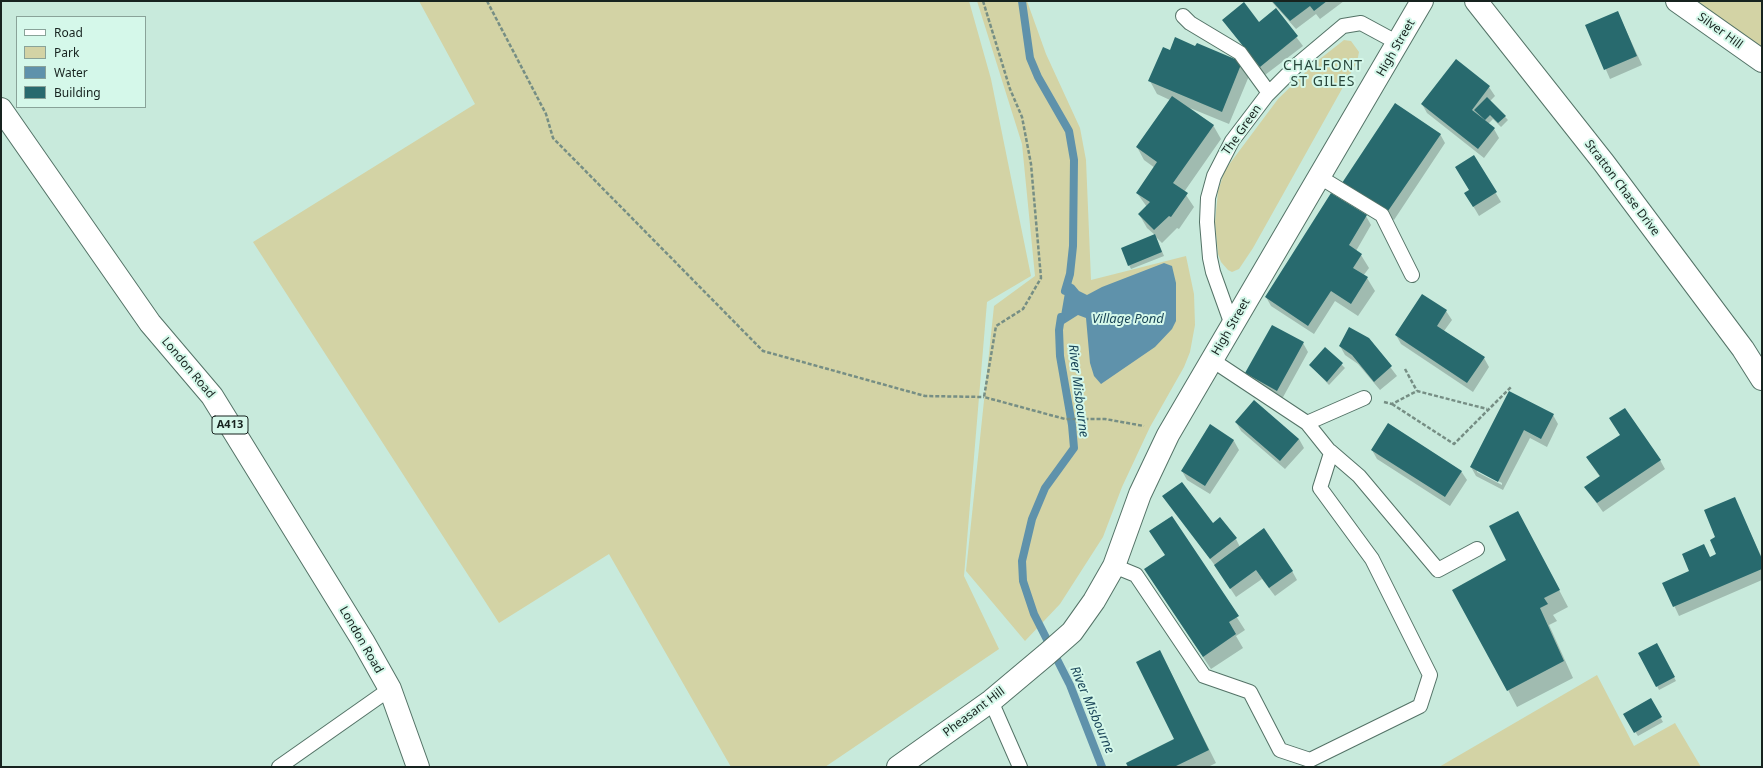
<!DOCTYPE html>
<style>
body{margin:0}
#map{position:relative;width:1763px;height:768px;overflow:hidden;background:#c8eadc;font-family:"Noto Sans",sans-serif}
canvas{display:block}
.frame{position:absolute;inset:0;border:2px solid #17231f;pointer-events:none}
.legend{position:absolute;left:16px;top:16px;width:130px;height:92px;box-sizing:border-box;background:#d5f8ea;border:1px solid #89a399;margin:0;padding:5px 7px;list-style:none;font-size:12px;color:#17231f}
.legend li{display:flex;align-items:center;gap:8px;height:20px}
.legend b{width:20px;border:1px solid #89a399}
</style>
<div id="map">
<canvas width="1763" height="768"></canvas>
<div class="frame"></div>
<ul class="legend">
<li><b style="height:5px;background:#fff"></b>Road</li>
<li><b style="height:11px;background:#d3d3a5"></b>Park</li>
<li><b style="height:11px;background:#5f92ab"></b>Water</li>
<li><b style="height:11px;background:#286a6e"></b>Building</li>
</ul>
</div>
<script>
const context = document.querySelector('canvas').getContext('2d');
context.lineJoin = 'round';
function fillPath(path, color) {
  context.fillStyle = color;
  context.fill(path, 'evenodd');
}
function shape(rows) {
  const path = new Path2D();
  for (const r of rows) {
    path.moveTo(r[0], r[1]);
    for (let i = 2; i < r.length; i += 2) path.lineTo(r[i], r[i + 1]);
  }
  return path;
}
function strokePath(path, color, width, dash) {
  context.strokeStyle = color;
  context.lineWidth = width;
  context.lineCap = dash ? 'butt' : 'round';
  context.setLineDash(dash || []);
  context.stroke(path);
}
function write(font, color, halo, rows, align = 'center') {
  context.font = font + ' "Noto Sans",sans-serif';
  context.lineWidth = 4;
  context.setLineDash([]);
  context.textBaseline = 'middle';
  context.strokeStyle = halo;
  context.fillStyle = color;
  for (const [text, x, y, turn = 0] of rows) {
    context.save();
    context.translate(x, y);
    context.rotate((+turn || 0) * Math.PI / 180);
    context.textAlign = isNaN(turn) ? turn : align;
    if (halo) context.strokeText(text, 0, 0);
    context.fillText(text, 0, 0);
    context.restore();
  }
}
const green = shape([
 [419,1,969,1,991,79,1031,276,987,302,964,576,999,649,825,767,731,767,609,554,499,623,253,242,475,104],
 [977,1,1027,1,1046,54,1080,128,1086,160,1091,280,1186,256,1194,294,1195,325,1190,352,1184,367,1150,427,1122,487,1103,537,1060,604,1025,641,966,571,994,306,1035,276,1022,144],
 [1693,1,1762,1,1762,49],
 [1344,40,1351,41,1359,52,1357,62,1253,248,1239,269,1232,272,1228,270,1221,262,1218,254,1215,223,1218,191,1225,170,1278,99,1316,62],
 [1597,675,1634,746,1675,723,1701,767,1439,767]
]);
const water = shape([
 [1164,263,1172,266,1176,283,1176,321,1172,329,1155,347,1101,384,1094,376,1090,363,1086,318,1078,315,1059,327,1067,281,1074,285,1079,291,1087,295,1102,287]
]);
const shadow = shape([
 [1271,1,1344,1,1320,19,1316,14,1296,29],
 [1276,10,1303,46,1265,75,1223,20,1259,23],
 [1618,13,1642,65,1610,79,1587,26],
 [1196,47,1242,62,1249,76,1229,124,1190,108,1213,125,1221,139,1184,192,1194,207,1179,229,1177,228,1162,243,1156,237,1164,256,1131,269,1129,265,1155,235,1147,228,1139,214,1147,207,1137,193,1155,168,1144,160,1137,147,1170,100,1157,94,1150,81,1171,51],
 [1456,61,1489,87,1495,96,1490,101,1508,120,1501,127,1493,119,1488,124,1494,129,1499,138,1484,158,1427,113,1422,104],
 [1440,134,1445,143,1394,220,1348,192],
 [1474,156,1501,202,1479,216,1466,194,1470,191],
 [1366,216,1371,225,1356,251,1361,255,1369,268,1363,276,1367,278,1375,291,1358,316,1335,301,1314,334,1271,306,1266,297],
 [1423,295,1446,311,1452,320,1444,331,1484,358,1489,367,1473,392,1401,344,1396,335],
 [1368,338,1397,376,1380,390,1358,364,1345,355,1340,346],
 [1303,343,1308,352,1282,399,1251,382,1246,373],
 [1325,348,1345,368,1329,385,1310,365],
 [1510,393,1553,415,1558,424,1547,447,1530,438,1503,490,1476,476,1471,467],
 [1477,470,1502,483,1502,485,1477,472],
 [1236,422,1299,439,1304,448,1285,469,1241,431],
 [1211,426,1234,441,1239,450,1210,494,1187,480,1182,471],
 [1621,435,1660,460,1665,469,1603,512,1585,487,1600,477,1587,458],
 [1372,450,1461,471,1467,480,1450,506,1377,459],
 [1164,496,1236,539,1240,547,1292,571,1297,580,1275,596,1262,579,1236,597,1216,567],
 [1734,498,1762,558,1762,580,1679,616,1664,584,1691,572,1704,545,1710,558,1717,554,1717,538],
 [1172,517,1245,630,1236,636,1243,648,1211,669,1153,582,1166,556],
 [1527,529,1568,607,1553,615,1557,621,1549,625,1573,678,1517,707,1508,690,1507,561],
 [1659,649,1676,681,1659,690,1657,686],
 [1167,665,1216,763,1208,767,1129,767,1175,739],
 [1650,699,1663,722,1638,736,1624,714]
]);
const stream = shape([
 [1022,1,1030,58,1038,77,1069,131,1074,160,1073,246,1070,274,1065,291],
 [1061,317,1059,330,1060,356,1072,425,1074,448,1045,488,1032,519,1022,561,1023,581,1034,614,1070,685,1102,767]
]);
const building = shape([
 [1272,1,1327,1,1314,11,1310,6,1290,21],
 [1244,2,1259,22,1276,8,1298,36,1260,67,1222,20],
 [1618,11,1637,56,1604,70,1585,25],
 [1175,37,1195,46,1197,43,1242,62,1222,112,1148,81,1163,47,1170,50],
 [1456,59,1490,86,1472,110,1495,128,1478,149,1421,104],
 [1172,96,1214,125,1173,183,1188,193,1171,217,1169,216,1154,230,1138,214,1150,202,1136,193,1157,162,1136,147],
 [1487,97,1506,116,1498,123,1490,115,1485,120,1474,110],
 [1395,103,1441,134,1388,211,1342,183],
 [1474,155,1497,192,1473,207,1464,193,1469,190,1455,167],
 [1331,193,1367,215,1349,245,1362,254,1353,268,1368,277,1351,304,1331,291,1308,326,1265,297],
 [1155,234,1162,252,1128,266,1121,248],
 [1422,294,1447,310,1437,326,1485,357,1467,383,1395,335],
 [1272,325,1304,342,1277,391,1245,373],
 [1349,327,1369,338,1392,366,1374,382,1352,355,1339,346],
 [1325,347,1343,363,1327,382,1309,365],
 [1509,391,1554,414,1541,439,1524,430,1498,482,1470,467],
 [1254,400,1299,439,1280,461,1235,422],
 [1625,408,1661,460,1597,503,1584,487,1600,476,1586,457,1620,435,1609,418],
 [1388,423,1462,471,1445,497,1371,450],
 [1210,424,1234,440,1205,486,1181,471],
 [1182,482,1213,523,1220,517,1237,538,1210,559,1162,496],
 [1735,497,1762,559,1762,569,1673,607,1662,583,1689,571,1682,554,1704,544,1710,557,1716,554,1710,540,1715,537,1704,510],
 [1518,511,1560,590,1544,598,1548,604,1540,608,1564,661,1507,691,1452,590,1506,560,1489,526],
 [1172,516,1239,616,1229,622,1236,634,1203,657,1144,569,1165,555,1149,531],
 [1264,528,1293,571,1269,588,1256,570,1230,589,1214,565],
 [1657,643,1675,677,1656,687,1638,653],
 [1160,650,1209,750,1174,767,1128,767,1126,763,1174,739,1136,662],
 [1651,698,1662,717,1634,733,1623,714]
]);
const path = shape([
 [487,1,546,114,553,138,763,351,925,396,984,397],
 [983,1,1010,89,1022,117,1031,164,1041,278,1023,309,996,326,984,397,1065,419,1105,419,1144,426],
 [1405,369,1417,391],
 [1384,402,1392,404,1417,391,1487,409],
 [1392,404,1454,444,1512,386]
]);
const service = shape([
 [1183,16,1190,23,1240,53,1269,93],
 [1318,176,1382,215,1412,275],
 [1232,325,1213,272,1210,258,1207,222,1208,198,1214,176,1232,141,1267,95,1299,63,1343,26,1361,23,1398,43],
 [1307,423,1364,398],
 [1330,451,1359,476,1438,570,1477,549],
 [1114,566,1136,575,1204,676,1250,692,1280,750,1310,760,1420,706,1430,675,1372,559,1320,488,1331,453,1307,423,1212,360],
 [991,701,1020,767],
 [279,767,390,689]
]);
const minor = shape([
 [1476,1,1604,163,1743,349,1762,379],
 [1677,1,1762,61]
]);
const tertiary = shape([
 [898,767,991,701,1047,654,1072,632,1094,601,1114,566,1140,494,1168,435,1422,1]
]);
const trunk = shape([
 [1,109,150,323,212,396,363,641,390,689,418,767]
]);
const shields = [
 [230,425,36]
];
const shieldNames = [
 ["A413",230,425]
];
const streetNames = [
 ["Silver Hill",1720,31,36],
 ["High Street",1396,48,-60],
 ["The Green",1242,130,-55],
 ["Stratton Chase Drive",1622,188,53],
 ["High Street",1231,327,-60],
 ["London Road",188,368,50],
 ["London Road",361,640,60],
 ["Pheasant Hill",974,712,-37]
];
const waterNames = [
 ["Village Pond",1128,319],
 ["River Misbourne",1078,391,83],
 ["River Misbourne",1092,710,67]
];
const quarterNames = [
 ["CHALFONT",1323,66],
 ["ST GILES",1323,82]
];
fillPath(green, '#d3d3a5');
fillPath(water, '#5f92ab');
fillPath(shadow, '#0003');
strokePath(stream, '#5f92ab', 8);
fillPath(building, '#286a6e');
strokePath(service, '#547367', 16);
strokePath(minor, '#547367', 24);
strokePath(tertiary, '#547367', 24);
strokePath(trunk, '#547367', 24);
strokePath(path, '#768e84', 2.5, [4, 2]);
strokePath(service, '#fff', 14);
strokePath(minor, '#fff', 22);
strokePath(tertiary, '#fff', 22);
strokePath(trunk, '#fff', 22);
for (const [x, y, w] of shields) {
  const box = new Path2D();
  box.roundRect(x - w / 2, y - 9, w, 18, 3);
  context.fillStyle = '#d5f8ea';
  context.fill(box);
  strokePath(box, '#17231f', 1);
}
write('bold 11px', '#17231f', null, shieldNames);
write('12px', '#17231f', '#d5f8ea', streetNames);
write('italic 13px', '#1b4659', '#d5f8ea', waterNames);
context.letterSpacing = '1px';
write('14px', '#28463b', '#d5f8ea', quarterNames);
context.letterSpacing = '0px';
</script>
